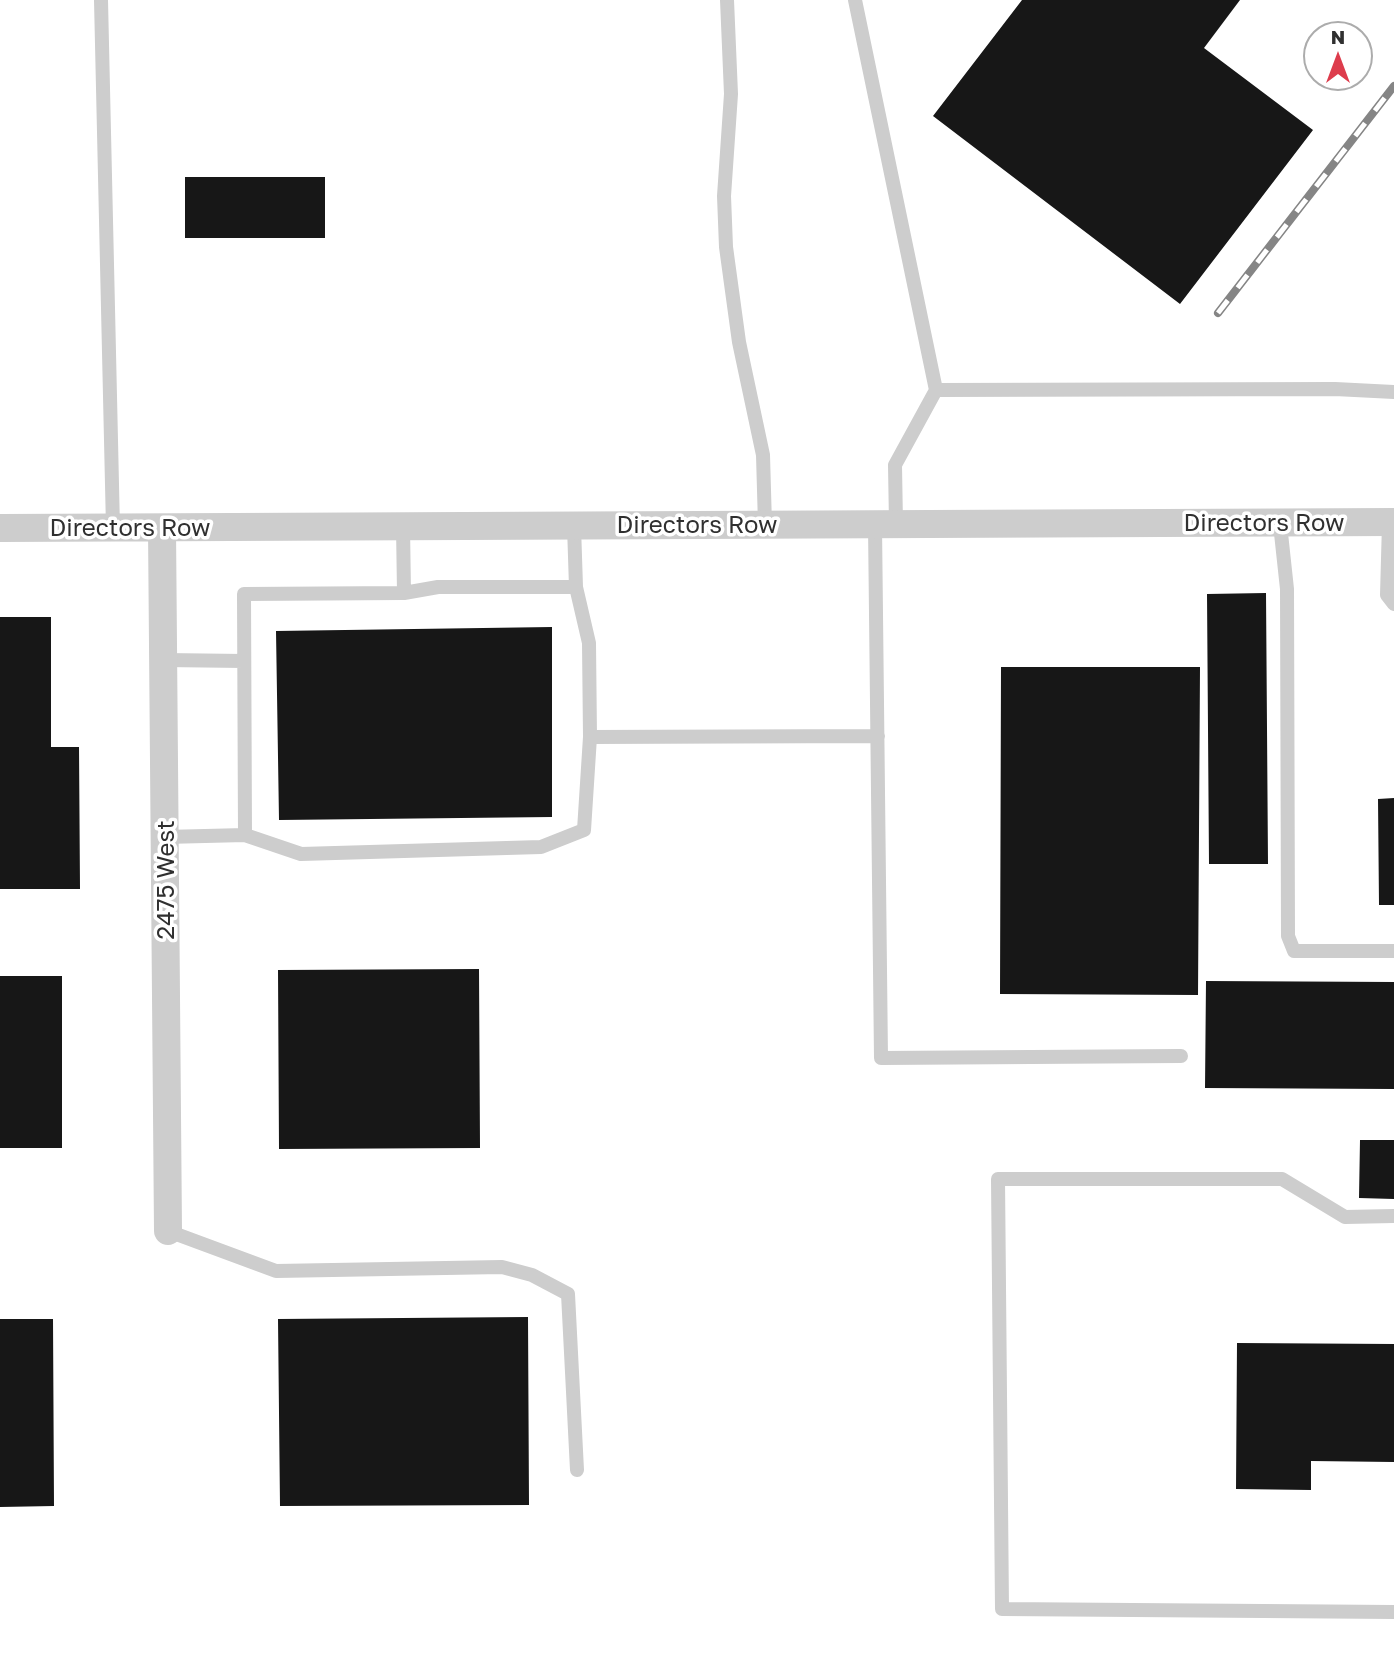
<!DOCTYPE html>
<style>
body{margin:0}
#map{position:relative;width:1394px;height:1664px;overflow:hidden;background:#fff;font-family:"Golos Text",sans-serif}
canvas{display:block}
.north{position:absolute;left:1303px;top:21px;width:70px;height:70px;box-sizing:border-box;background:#fff;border:2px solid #acacac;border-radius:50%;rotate:0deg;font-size:19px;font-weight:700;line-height:28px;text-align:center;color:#303030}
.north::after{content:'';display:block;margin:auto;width:24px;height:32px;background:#dd3c4c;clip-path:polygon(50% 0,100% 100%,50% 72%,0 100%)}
</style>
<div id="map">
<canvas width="1394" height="1664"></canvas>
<div class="north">N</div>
</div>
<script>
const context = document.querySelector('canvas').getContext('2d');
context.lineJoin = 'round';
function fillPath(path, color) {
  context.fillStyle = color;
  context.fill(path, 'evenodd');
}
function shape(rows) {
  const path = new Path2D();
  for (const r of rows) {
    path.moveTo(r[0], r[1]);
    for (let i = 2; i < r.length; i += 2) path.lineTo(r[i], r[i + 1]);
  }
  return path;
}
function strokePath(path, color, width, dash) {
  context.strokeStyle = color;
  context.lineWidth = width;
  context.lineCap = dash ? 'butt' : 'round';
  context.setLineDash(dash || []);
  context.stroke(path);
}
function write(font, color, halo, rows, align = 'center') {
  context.font = font + ' "Golos Text",sans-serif';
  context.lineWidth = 7;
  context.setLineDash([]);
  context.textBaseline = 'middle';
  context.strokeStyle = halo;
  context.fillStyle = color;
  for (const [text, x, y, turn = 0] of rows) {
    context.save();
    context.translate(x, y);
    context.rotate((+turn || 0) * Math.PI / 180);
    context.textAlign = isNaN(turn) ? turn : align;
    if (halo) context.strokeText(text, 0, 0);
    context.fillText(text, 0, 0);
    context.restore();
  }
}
const building = shape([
 [1022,0,1240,0,1204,48,1313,130,1180,304,933,116],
 [185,177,325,177,325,238,185,238],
 [1266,593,1268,864,1209,864,1207,594],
 [0,617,51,617,51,747,79,747,80,889,0,889],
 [552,627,552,817,279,820,276,631],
 [1001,667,1200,667,1198,995,1000,994],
 [1394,798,1394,905,1379,905,1378,799],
 [479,969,480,1148,279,1149,278,970],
 [0,976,62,976,62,1148,0,1148],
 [1206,981,1394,982,1394,1089,1205,1088],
 [1360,1140,1394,1140,1394,1199,1359,1198],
 [528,1317,529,1505,280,1506,278,1319],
 [0,1319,53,1319,54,1506,0,1507],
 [1237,1343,1394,1344,1394,1462,1311,1461,1311,1490,1236,1489]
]);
const lane = shape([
 [101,0,113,528],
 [727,0,731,94,724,196,726,247,739,342,763,455,765,525],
 [855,0,936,390],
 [1389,523,1387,595,1394,604],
 [896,524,895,465,936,390,1335,389,1394,392],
 [1280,524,1287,589,1288,936,1294,951,1394,951],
 [875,525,881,1058,1181,1056],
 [403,526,404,593],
 [576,587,589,643,590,737,878,736],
 [164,660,244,661],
 [245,835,301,854,541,847,584,830,590,737],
 [165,837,245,835,244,594,404,593,438,587,576,587,574,526],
 [1394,1216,1345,1217,1282,1179,998,1179,1002,1609,1394,1612],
 [168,1231,276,1271,502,1267,532,1275,568,1294,577,1470]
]);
const street = shape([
 [0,528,1394,522],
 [162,528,168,1231]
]);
const rail = shape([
 [1218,313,1394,86]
]);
const streetNames = [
 ["Directors Row",1264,523],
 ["Directors Row",697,525],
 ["Directors Row",130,528],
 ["2475 West",166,880,-90]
];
fillPath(building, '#171717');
strokePath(lane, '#cdcdcd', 14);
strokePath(street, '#cdcdcd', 28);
strokePath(rail, '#858585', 8);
strokePath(rail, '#fff', 5, [16]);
write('24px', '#303030', '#fff', streetNames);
</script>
